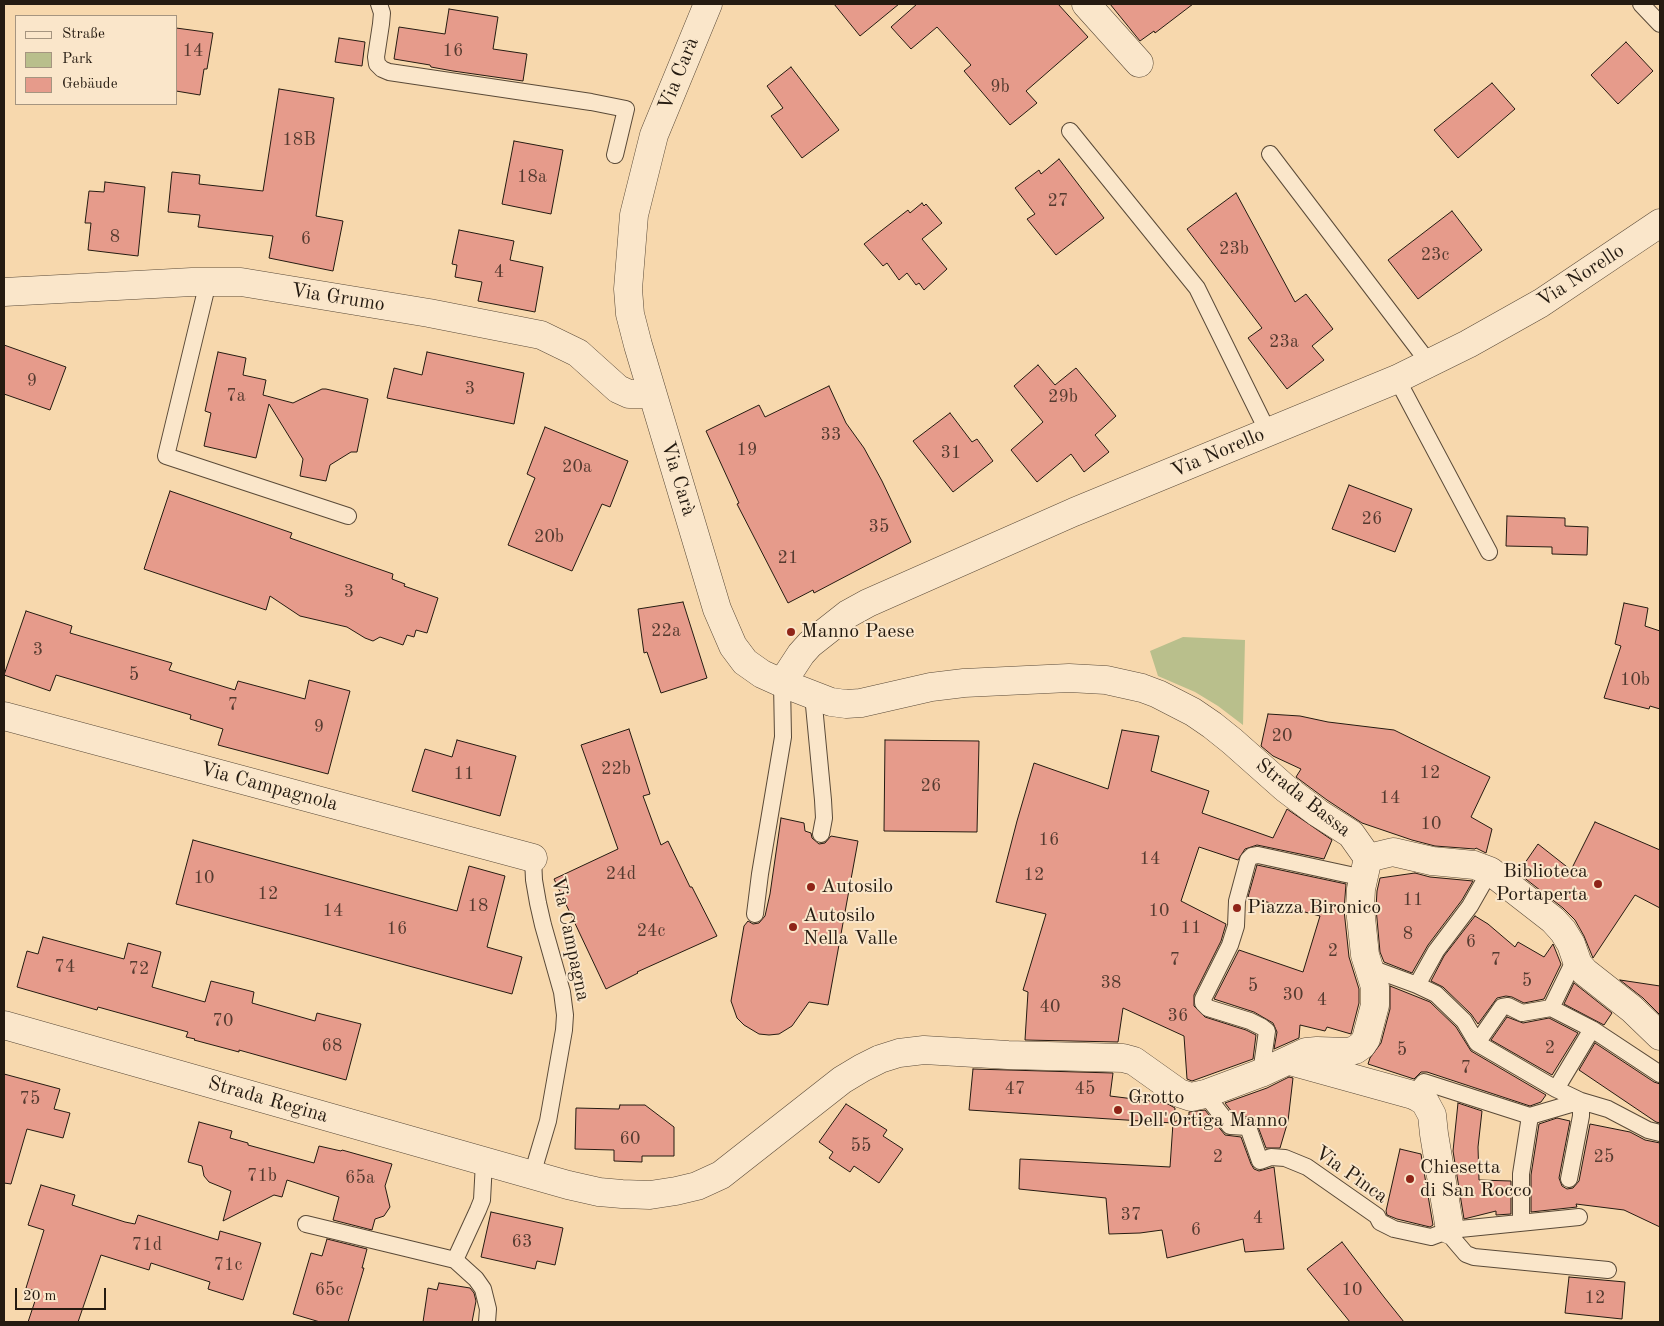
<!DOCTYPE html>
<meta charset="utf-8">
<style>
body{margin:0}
#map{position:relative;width:1664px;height:1326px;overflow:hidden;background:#f7d8ad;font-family:"Old Standard TT",serif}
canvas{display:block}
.frame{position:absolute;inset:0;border:5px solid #251b11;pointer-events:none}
.legend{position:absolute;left:15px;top:15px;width:162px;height:90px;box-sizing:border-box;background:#fae6ca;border:1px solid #a59580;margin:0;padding:6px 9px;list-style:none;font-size:15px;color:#251b11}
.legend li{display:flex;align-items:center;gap:10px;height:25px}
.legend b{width:25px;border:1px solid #a59580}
.scale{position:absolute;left:15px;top:1288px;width:91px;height:22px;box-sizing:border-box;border:2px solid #251b11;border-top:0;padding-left:6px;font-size:15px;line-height:18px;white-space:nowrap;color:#251b11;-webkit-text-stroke:4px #fae6ca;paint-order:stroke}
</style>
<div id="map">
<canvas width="1664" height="1326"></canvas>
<div class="frame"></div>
<ul class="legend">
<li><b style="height:6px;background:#fae6ca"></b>Straße</li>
<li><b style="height:14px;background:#b9bf8c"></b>Park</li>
<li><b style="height:14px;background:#e69b8b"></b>Gebäude</li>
</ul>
<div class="scale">20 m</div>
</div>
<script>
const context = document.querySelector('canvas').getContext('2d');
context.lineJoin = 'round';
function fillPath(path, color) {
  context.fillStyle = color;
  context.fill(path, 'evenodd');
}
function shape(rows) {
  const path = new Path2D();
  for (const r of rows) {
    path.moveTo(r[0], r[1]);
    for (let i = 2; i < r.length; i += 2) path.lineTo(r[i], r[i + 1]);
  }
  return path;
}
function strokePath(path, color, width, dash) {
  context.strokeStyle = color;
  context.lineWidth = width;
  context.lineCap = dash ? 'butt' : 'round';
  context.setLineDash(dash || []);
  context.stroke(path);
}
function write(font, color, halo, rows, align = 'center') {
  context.font = font + ' "Old Standard TT",serif';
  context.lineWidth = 4;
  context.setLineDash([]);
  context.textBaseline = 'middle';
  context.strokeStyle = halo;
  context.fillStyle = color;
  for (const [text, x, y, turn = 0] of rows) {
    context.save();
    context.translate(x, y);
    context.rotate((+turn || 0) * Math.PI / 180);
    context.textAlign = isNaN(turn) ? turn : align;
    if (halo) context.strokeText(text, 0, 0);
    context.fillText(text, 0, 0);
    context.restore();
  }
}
const green = shape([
 [1183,637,1245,640,1243,725,1218,706,1195,692,1158,676,1150,651]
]);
const building = shape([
 [834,4,899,4,860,36,834,4],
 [917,4,1058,4,1088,37,1026,91,1037,103,1010,125,964,71,971,65,937,27,911,49,891,27,917,4],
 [1110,4,1193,4,1155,33,1154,31,1140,41,1110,4],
 [449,9,498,17,493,49,527,54,523,81,453,71,431,67,430,65,394,59,399,27,445,34,449,9],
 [176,28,213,33,207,69,204,69,200,95,176,91,176,28],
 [339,38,365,42,362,66,335,62,339,38],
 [1626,42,1653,71,1618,104,1591,75,1626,42],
 [791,67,839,130,802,158,771,116,783,108,767,86,791,67],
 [1492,83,1515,109,1458,158,1434,130,1492,83],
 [279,89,334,98,316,216,343,221,333,271,269,258,273,236,198,227,200,215,168,212,172,172,200,175,199,184,263,191,279,89],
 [514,141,563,150,551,214,502,204,514,141],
 [1059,159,1104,218,1056,255,1027,219,1035,214,1015,188,1039,170,1041,174,1059,159],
 [105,182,145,187,138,256,88,250,91,223,85,223,89,191,104,192,105,182],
 [1236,193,1295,302,1306,294,1333,329,1312,346,1324,360,1287,389,1248,338,1262,328,1187,229,1236,193],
 [922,203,924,206,926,204,942,223,922,239,947,269,924,290,919,283,916,285,907,273,899,280,887,263,883,266,864,244,908,210,910,213,922,203],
 [1452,211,1482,250,1418,299,1388,260,1452,211],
 [459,230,514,241,510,260,543,267,535,312,478,301,482,282,455,277,457,265,452,264,459,230],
 [4,345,66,367,50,410,4,394,4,345],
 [218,352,246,358,243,375,266,380,263,395,293,403,322,389,326,389,368,399,357,452,351,452,330,465,326,481,300,476,303,459,269,404,256,458,204,446,211,413,205,411,218,352],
 [427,352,524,373,514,424,387,398,394,368,422,375,427,352],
 [1038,365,1055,385,1076,368,1116,416,1095,435,1109,452,1084,472,1071,454,1037,482,1011,450,1043,422,1014,386,1038,365],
 [829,386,846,423,864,448,882,481,911,542,814,593,813,590,788,603,737,504,739,503,706,431,759,405,765,417,829,386],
 [950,413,972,442,977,439,993,461,953,492,913,441,950,413],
 [545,427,628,461,610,507,602,504,572,571,508,545,535,478,527,474,545,427],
 [1349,485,1412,509,1395,552,1332,529,1349,485],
 [170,491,292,533,290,538,393,574,392,579,405,584,404,586,438,598,427,633,416,630,414,637,407,635,403,645,380,637,373,641,365,638,347,627,300,616,270,596,266,610,144,569,170,491],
 [1507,516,1565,518,1565,526,1588,527,1587,555,1552,554,1552,547,1506,546,1507,516],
 [683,602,707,678,661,693,647,652,644,653,638,609,683,602],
 [1624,603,1648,608,1645,626,1660,631,1660,709,1650,706,1649,709,1604,698,1621,646,1615,644,1624,603],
 [26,611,72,626,70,633,172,663,169,670,235,690,238,681,305,699,309,680,350,691,328,774,218,745,223,729,190,719,191,715,56,675,50,691,4,675,26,611],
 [1268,714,1300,716,1328,722,1394,730,1490,777,1471,817,1492,829,1486,853,1476,848,1475,849,1435,846,1412,840,1362,823,1327,800,1296,777,1301,769,1273,756,1261,746,1268,714],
 [629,729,650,794,643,796,661,845,668,841,690,887,692,887,717,936,637,972,638,973,606,989,554,879,618,849,581,745,629,729],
 [1122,730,1159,736,1151,771,1209,791,1202,813,1273,838,1287,809,1332,840,1324,859,1257,845,1245,849,1238,860,1199,847,1181,901,1226,924,1221,941,1194,995,1194,1006,1205,1017,1246,1030,1256,1035,1253,1059,1192,1081,1187,1079,1184,1036,1123,1008,1118,1042,1025,1040,1028,992,1023,990,1046,914,996,902,1017,821,1034,763,1108,789,1122,730],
 [457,740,516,756,500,816,412,791,425,749,452,757,457,740],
 [885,740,979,741,977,832,884,831,885,740],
 [781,818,804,823,805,831,811,833,812,838,819,844,825,843,831,836,858,841,828,1005,809,1002,792,1026,779,1034,769,1035,759,1034,744,1025,737,1018,731,1001,744,926,748,921,753,924,759,923,765,916,770,894,781,818],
 [1595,822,1660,850,1660,908,1635,895,1593,958,1584,936,1575,920,1563,908,1518,873,1538,844,1571,870,1595,822],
 [193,840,457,911,469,866,505,876,487,947,522,957,512,994,302,937,176,904,193,840],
 [1257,865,1346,884,1344,910,1349,957,1359,989,1359,1003,1351,1034,1327,1027,1325,1031,1300,1025,1299,1038,1274,1049,1277,1032,1273,1023,1254,1012,1214,999,1239,950,1303,972,1320,916,1248,897,1257,865],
 [1415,873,1430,877,1473,881,1462,900,1428,945,1412,973,1384,962,1380,952,1376,908,1377,891,1380,878,1415,873],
 [1475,916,1488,924,1515,947,1518,942,1544,957,1553,944,1561,964,1544,999,1524,1003,1512,997,1506,996,1497,998,1478,1024,1471,1014,1443,987,1431,981,1444,956,1475,916],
 [43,937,124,959,128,943,161,952,152,987,205,1002,211,981,254,992,252,1003,315,1021,317,1013,361,1024,346,1080,239,1050,239,1052,194,1040,195,1039,186,1037,188,1032,98,1007,97,1010,17,987,27,951,38,954,43,937],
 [1620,980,1660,986,1660,1015,1643,998,1620,980],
 [1574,983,1612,1013,1604,1025,1564,1004,1574,983],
 [1390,986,1430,1002,1456,1027,1471,1051,1546,1095,1541,1102,1530,1106,1427,1072,1421,1072,1414,1079,1368,1064,1370,1058,1381,1043,1390,1009,1390,986],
 [1507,1017,1523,1023,1549,1018,1578,1033,1552,1075,1491,1040,1507,1017],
 [1595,1043,1654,1082,1660,1084,1660,1123,1656,1122,1579,1070,1595,1043],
 [973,1069,1113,1073,1110,1096,1166,1103,1175,1108,1174,1122,1189,1115,1189,1112,1205,1110,1225,1135,1241,1137,1251,1164,1254,1169,1259,1171,1274,1167,1284,1249,1245,1252,1243,1239,1167,1258,1162,1230,1140,1233,1109,1234,1106,1198,1019,1189,1020,1159,1170,1167,1173,1123,969,1110,973,1069],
 [4,1074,60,1089,54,1109,70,1113,63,1138,27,1129,11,1184,4,1183,4,1074],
 [1289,1077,1293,1078,1288,1121,1280,1148,1266,1148,1257,1124,1254,1119,1249,1117,1235,1116,1225,1103,1267,1088,1289,1077],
 [1458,1103,1482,1111,1478,1147,1479,1180,1511,1181,1511,1214,1496,1215,1496,1211,1464,1219,1453,1151,1458,1103],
 [846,1104,887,1130,883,1136,903,1149,879,1183,854,1166,850,1172,829,1158,833,1152,819,1142,846,1104],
 [620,1105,645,1105,674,1127,674,1156,642,1156,642,1162,614,1161,614,1150,575,1149,576,1108,619,1109,620,1105],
 [1557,1118,1570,1121,1559,1178,1562,1186,1567,1189,1573,1188,1579,1181,1590,1124,1630,1132,1645,1140,1660,1143,1660,1227,1624,1210,1576,1204,1577,1207,1531,1212,1531,1175,1539,1124,1557,1118],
 [199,1122,232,1131,230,1138,248,1143,248,1145,314,1163,319,1146,341,1151,342,1150,392,1164,385,1186,390,1207,384,1216,375,1219,372,1230,333,1220,339,1197,287,1180,282,1197,274,1195,223,1221,231,1191,209,1182,204,1176,202,1166,188,1162,199,1122],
 [1400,1149,1421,1154,1433,1225,1430,1227,1397,1219,1387,1215,1386,1211,1400,1149],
 [41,1185,75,1195,72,1205,125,1222,135,1224,138,1215,218,1240,220,1231,261,1243,243,1300,208,1289,210,1282,151,1263,149,1270,101,1255,78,1322,28,1322,38,1292,26,1288,44,1230,28,1225,41,1185],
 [491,1212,563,1228,555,1265,537,1261,535,1269,481,1257,491,1212],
 [327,1239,367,1249,362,1268,364,1268,348,1322,320,1322,293,1314,311,1253,322,1256,327,1239],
 [1342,1242,1384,1297,1404,1322,1350,1322,1307,1269,1342,1242],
 [1569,1277,1625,1282,1622,1319,1565,1313,1569,1277],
 [439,1283,470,1288,474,1293,476,1301,472,1322,423,1322,428,1288,437,1290,439,1283]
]);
const lane = shape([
 [379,4,382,13,381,24,376,57,377,64,382,69,389,72,591,102,626,109,615,155],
 [1641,4,1660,24],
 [1070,131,1197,288,1268,432],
 [1270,154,1429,363],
 [208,282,166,456,348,516],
 [1397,379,1489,552],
 [813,695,823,800,824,818,821,834],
 [755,914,760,874,783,737,782,683],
 [1368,967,1417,985,1436,994,1464,1021,1477,1043,1556,1089,1581,1101,1608,1109,1648,1130,1660,1133],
 [1417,985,1436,951,1470,906,1490,871],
 [1551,1008,1592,1029,1660,1074],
 [1477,1043,1502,1007,1508,1006,1522,1013,1551,1008,1576,957],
 [1261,1073,1267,1031,1262,1027,1250,1021,1208,1008,1203,1003,1203,999,1230,945,1236,926,1237,901,1248,860,1252,856,1258,855,1364,878],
 [1556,1089,1592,1029],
 [1205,1094,1230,1126,1248,1127,1260,1161,1271,1157,1285,1158,1307,1167,1377,1216,1380,1222,1394,1229,1431,1237,1450,1230,1579,1217],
 [1413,1095,1424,1082,1530,1116,1581,1101],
 [532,1175,548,1121,564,1030,565,1015,562,992,543,925,538,903,534,880,533,858],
 [1569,1179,1581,1116,1581,1101],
 [1521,1222,1521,1174,1530,1116],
 [306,1224,455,1260,478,1210,482,1200,484,1162],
 [1450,1230,1454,1240,1466,1254,1474,1257,1608,1270],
 [455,1260,476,1279,483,1289,488,1309,487,1322]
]);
const street = shape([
 [708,4,654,135,634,215,628,289,630,314,638,345,717,609,733,646,745,662,762,674,782,683,831,702,846,704,861,703,931,687,964,683,1069,678,1106,680,1142,688,1158,694,1193,712,1212,725,1232,741,1285,788,1318,813,1351,834,1368,858,1393,852,1432,861,1474,865,1490,871,1553,920,1563,931,1571,944,1578,964,1585,972,1632,1009,1660,1036],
 [1086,4,1139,63],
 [4,292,192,282,241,282,429,313,541,335,578,353,618,389,629,394,641,394,651,391],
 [782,683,801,654,810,644,848,614,868,603,1074,512,1397,379,1468,344,1541,303,1660,223],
 [4,716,533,858],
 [4,1025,568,1185,599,1192,622,1194,650,1195,676,1191,697,1186,721,1175,842,1080,862,1068,880,1059,899,1053,924,1050,1008,1055,1123,1058,1134,1061,1179,1093,1191,1097,1205,1094,1261,1073,1306,1052,1317,1051,1347,1052,1355,1050,1362,1045,1366,1039,1375,1005,1375,987,1365,955,1360,908,1361,889,1368,858],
 [1290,1061,1413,1095,1419,1098,1425,1102,1432,1115,1434,1134,1450,1230]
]);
const markers = [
 [791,632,5,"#8f2418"],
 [1598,884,5,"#8f2418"],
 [811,887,5,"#8f2418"],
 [1237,908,5,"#8f2418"],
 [793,927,5,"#8f2418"],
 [1118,1110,5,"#8f2418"],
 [1410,1179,5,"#8f2418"]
];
const numberNames = [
 ["14",193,51],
 ["16",453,51],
 ["9b",1000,87],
 ["18B",299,140],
 ["18a",532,177],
 ["27",1058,201],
 ["8",115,237],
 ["6",306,239],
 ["23b",1234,249],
 ["23c",1435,255],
 ["4",499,272],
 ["23a",1284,342],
 ["9",32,381],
 ["3",470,389],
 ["7a",236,396],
 ["29b",1063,397],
 ["33",831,435],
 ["19",747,450],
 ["31",951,453],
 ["20a",577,467],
 ["26",1372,519],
 ["35",879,527],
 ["20b",549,537],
 ["21",788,558],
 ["3",349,592],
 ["22a",666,631],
 ["3",38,650],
 ["5",134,675],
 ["10b",1635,680],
 ["7",233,705],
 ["9",319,727],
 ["20",1282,736],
 ["22b",616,769],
 ["12",1430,773],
 ["11",464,774],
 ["26",931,786],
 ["14",1390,798],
 ["10",1431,824],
 ["16",1049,840],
 ["14",1150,859],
 ["24d",621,874],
 ["12",1034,875],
 ["10",204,878],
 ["12",268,894],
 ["11",1413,900],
 ["18",478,906],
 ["14",333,911],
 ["10",1159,911],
 ["11",1191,928],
 ["16",397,929],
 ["24c",651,931],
 ["8",1408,934],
 ["6",1471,942],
 ["2",1333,951],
 ["7",1175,960],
 ["7",1496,960],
 ["74",65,967],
 ["72",139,969],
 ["5",1527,981],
 ["38",1111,983],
 ["5",1253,986],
 ["30",1293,995],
 ["4",1322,1000],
 ["40",1050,1007],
 ["36",1178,1016],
 ["70",223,1021],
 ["68",332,1046],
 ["2",1550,1048],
 ["5",1402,1050],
 ["7",1466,1068],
 ["47",1015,1089],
 ["45",1085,1089],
 ["75",30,1099],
 ["60",630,1139],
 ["55",861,1146],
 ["2",1218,1157],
 ["25",1604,1157],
 ["71b",262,1176],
 ["65a",360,1178],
 ["37",1131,1215],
 ["4",1258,1218],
 ["6",1196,1230],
 ["63",522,1242],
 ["71d",147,1245],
 ["71c",228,1265],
 ["65c",329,1290],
 ["10",1352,1290],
 ["12",1595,1298]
];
const streetNames = [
 ["Via Carà",679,74,-68],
 ["Via Norello",1581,276,-33],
 ["Via Grumo",338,298,9],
 ["Via Norello",1218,453,-23],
 ["Via Carà",678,479,73],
 ["Via Campagnola",269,787,15],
 ["Strada Bassa",1303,798,38],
 ["Via Campagna",570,939,78],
 ["Strada Regina",268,1100,16],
 ["Via Pinca",1351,1175,35]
];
const poiNames = [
 ["Manno Paese",801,632],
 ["Biblioteca",1588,872,"right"],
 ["Portaperta",1588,895,"right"],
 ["Autosilo",821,887],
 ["Piazza Bironico",1247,908],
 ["Autosilo",803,916],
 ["Nella Valle",803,939],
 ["Grotto",1128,1098],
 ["Dell'Ortiga Manno",1128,1121],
 ["Chiesetta",1420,1168],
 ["di San Rocco",1420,1191]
];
fillPath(green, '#b9bf8c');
fillPath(building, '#e69b8b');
strokePath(building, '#251b11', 1);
strokePath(lane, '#5a4a38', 18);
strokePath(street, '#5a4a38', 29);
strokePath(lane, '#fae6ca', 16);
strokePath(street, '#fae6ca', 28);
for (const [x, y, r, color] of markers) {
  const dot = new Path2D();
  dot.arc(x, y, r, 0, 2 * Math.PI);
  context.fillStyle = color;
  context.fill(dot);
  strokePath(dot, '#fae6ca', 2);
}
write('18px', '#553b30', null, numberNames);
write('20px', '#251b11', '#fae6ca', streetNames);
write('20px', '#251b11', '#fae6ca', poiNames, 'left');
</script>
